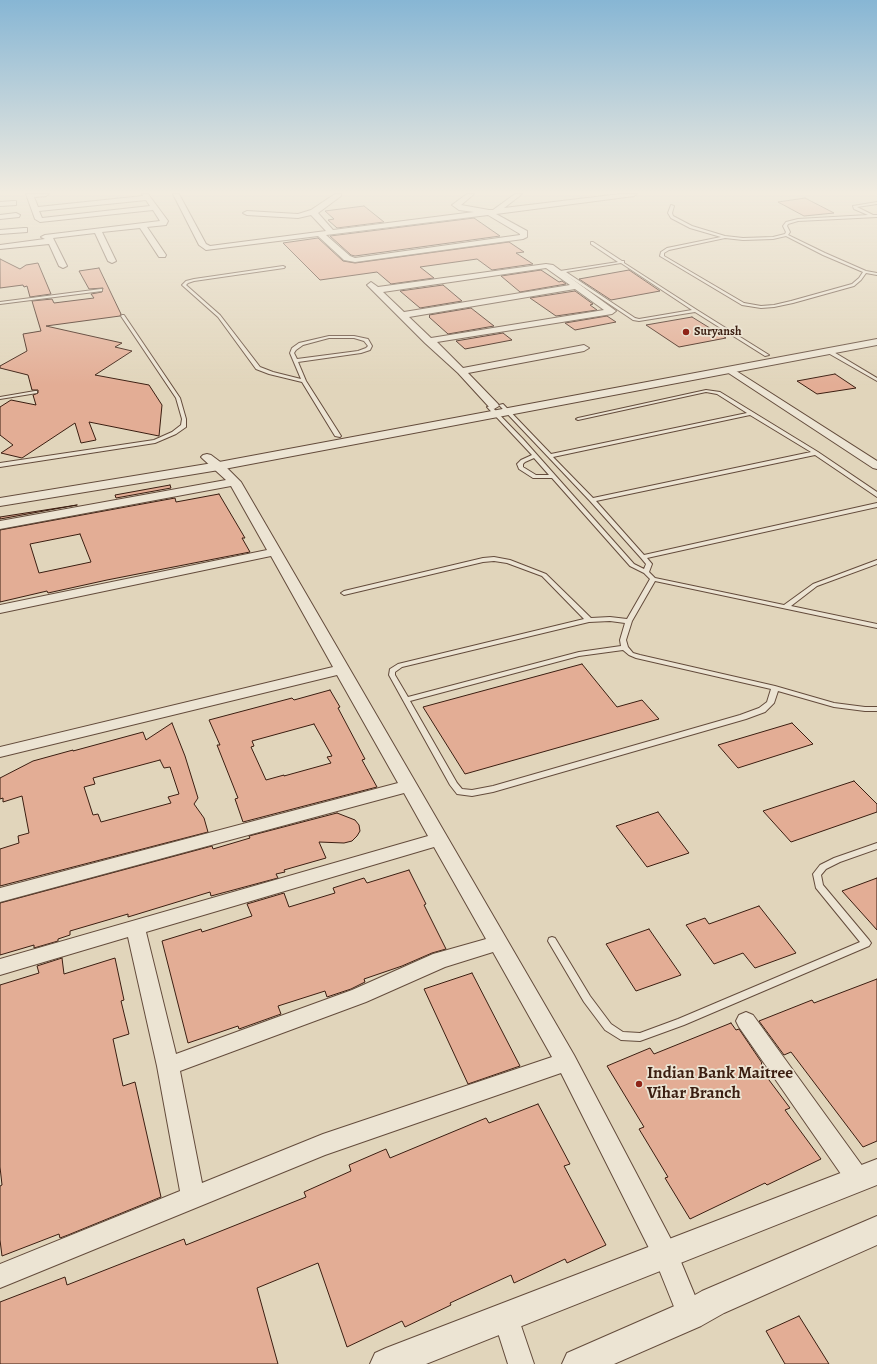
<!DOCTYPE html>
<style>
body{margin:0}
canvas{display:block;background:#e1d5bb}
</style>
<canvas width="877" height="1364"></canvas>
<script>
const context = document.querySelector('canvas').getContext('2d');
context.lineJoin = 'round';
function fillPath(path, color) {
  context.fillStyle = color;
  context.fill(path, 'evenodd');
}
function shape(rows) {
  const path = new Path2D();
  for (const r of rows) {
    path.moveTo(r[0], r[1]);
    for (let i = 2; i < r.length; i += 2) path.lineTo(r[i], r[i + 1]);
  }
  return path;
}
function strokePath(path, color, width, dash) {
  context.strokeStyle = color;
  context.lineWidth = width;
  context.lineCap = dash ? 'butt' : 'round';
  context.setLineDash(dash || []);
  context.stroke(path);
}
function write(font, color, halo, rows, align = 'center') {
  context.font = font + ' Alegreya,serif';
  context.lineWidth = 3.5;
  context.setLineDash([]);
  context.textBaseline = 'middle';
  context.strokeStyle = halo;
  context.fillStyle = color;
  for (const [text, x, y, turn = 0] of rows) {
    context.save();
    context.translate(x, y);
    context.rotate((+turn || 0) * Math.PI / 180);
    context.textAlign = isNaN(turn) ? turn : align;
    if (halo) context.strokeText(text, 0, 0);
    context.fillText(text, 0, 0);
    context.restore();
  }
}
const building = shape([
 [805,198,834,213,804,216,778,202,805,198],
 [364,206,384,222,337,228,328,220,334,219,325,211,364,206],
 [474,218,500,236,355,256,351,255,330,236,474,218],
 [318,238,343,261,355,263,509,242,524,252,516,253,533,264,492,270,477,259,420,267,434,278,391,284,377,272,320,280,283,243,318,238],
 [0,259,20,269,26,265,38,263,51,294,30,297,27,286,24,287,23,285,0,288,0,259],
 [99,268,121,314,120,316,46,326,122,343,115,347,132,351,95,375,149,385,162,405,159,436,89,422,96,440,81,443,75,423,22,458,1,453,13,445,0,435,0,407,11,400,36,405,33,395,38,393,38,390,32,390,28,375,0,368,0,366,27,351,23,334,41,331,32,301,52,299,54,303,94,298,91,294,102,292,103,288,89,289,79,271,99,268],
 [541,270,559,282,562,281,566,284,520,292,501,276,541,270],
 [629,270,660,291,611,300,579,279,629,270],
 [443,285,462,301,420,308,400,291,443,285],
 [575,291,593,304,590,305,597,310,556,316,530,298,575,291],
 [471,308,494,326,448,334,429,317,430,316,429,315,471,308],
 [607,316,616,322,575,330,565,323,607,316],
 [692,317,726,338,679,347,646,325,692,317],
 [503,333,512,340,465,349,456,341,503,333],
 [835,374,856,388,817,394,797,381,835,374],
 [170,485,171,488,116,498,115,495,170,485],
 [219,494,245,538,242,538,250,552,107,580,48,593,47,591,0,602,0,530,175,498,176,502,219,494],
 [80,534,91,562,39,573,30,544,80,534],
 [77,505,0,519,0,517,77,505],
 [582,664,617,707,642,700,659,719,465,774,423,707,582,664],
 [330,690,340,707,338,708,365,759,362,760,377,787,243,822,235,799,238,798,217,745,220,745,209,720,292,698,294,700,330,690],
 [314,724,332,756,327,757,331,763,284,776,284,775,266,780,251,747,254,746,252,741,314,724],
 [172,723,185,756,198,798,194,804,204,818,208,832,0,886,0,849,19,843,18,836,29,833,22,796,3,802,3,798,0,799,0,778,33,761,73,750,73,751,143,732,146,740,172,723],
 [160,760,164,768,170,767,179,794,168,797,171,803,101,822,98,814,93,815,84,787,95,784,93,778,160,760],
 [792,723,813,744,738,768,718,745,792,723],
 [854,781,877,804,877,812,791,842,763,811,854,781],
 [658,812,689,853,647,867,616,826,658,812],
 [337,813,355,820,359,825,360,831,357,836,352,841,344,843,319,842,326,858,284,870,285,872,276,874,278,878,211,896,210,892,128,917,128,914,70,931,70,935,58,939,58,941,34,948,34,945,0,955,0,903,212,846,213,849,250,838,249,836,337,813],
 [409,870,426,904,424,905,446,949,432,953,402,966,364,979,365,982,351,989,327,997,325,991,278,1006,281,1014,239,1029,238,1026,188,1043,162,941,201,929,202,932,252,916,247,904,284,893,289,907,335,893,333,888,364,878,367,883,409,870],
 [877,878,877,930,842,891,877,878],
 [759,906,796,953,755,968,743,953,714,964,686,925,705,918,709,924,759,906],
 [649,929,681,975,636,991,606,944,649,929],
 [62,958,64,974,115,958,124,1000,121,1001,129,1034,113,1039,123,1086,135,1082,161,1197,68,1235,60,1238,59,1234,2,1256,0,1240,0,1186,2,1185,0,1167,0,985,39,973,37,966,62,958],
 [472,973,520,1066,468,1084,424,989,472,973],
 [877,979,877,1141,863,1147,791,1052,784,1055,759,1021,812,1000,814,1003,877,979],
 [731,1023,736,1030,739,1029,762,1063,761,1064,763,1066,760,1068,790,1108,785,1110,821,1159,767,1185,765,1183,690,1219,665,1178,668,1177,639,1129,644,1127,607,1066,650,1048,654,1054,731,1023],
 [538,1104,570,1164,564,1166,606,1245,567,1263,565,1259,514,1283,511,1275,450,1303,451,1305,405,1327,402,1321,347,1347,318,1263,257,1288,278,1364,0,1364,0,1302,65,1277,67,1285,184,1239,186,1245,306,1197,304,1192,351,1171,349,1165,386,1149,390,1158,486,1118,489,1123,538,1104],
 [799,1316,829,1364,785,1364,766,1331,799,1316]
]);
const service = shape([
 [877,202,877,204,857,207,873,215,877,215,877,217,798,221,788,224,787,226,790,232,788,235,825,253,866,271,877,273,877,275,866,273,861,280,854,286,793,303,774,307,761,308,742,305,660,256,661,252,667,248,721,237,690,228,671,218,668,213,671,205,674,206,672,213,673,216,692,226,725,236,743,238,773,237,785,234,786,232,783,226,786,222,798,219,868,215,854,209,853,206,877,202],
 [786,236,823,255,863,272,859,278,852,284,791,301,774,305,761,306,744,303,664,256,664,253,669,250,725,238,743,240,773,239,786,236],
 [591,242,593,242,622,261,624,261,624,263,697,310,769,355,765,356,695,312,639,321,633,320,560,271,618,262,591,244,591,242],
 [621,263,692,310,639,319,635,318,566,272,621,263],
 [283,266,285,267,284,268,194,281,188,283,186,285,220,315,260,367,273,372,301,379,290,353,292,348,299,343,329,336,354,336,368,339,372,346,370,350,361,353,298,362,306,381,341,436,340,437,335,436,302,382,269,374,256,369,218,317,182,285,186,281,194,279,283,266],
 [329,338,354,338,364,341,368,346,366,348,358,351,297,359,294,353,296,350,303,345,329,338],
 [101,289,102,289,102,291,0,304,0,302,101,289],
 [122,315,124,315,180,398,186,419,186,427,176,434,155,443,0,467,0,463,154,440,172,432,181,425,182,419,176,398,121,316,122,315],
 [828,351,832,351,877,378,877,381,828,353,828,351],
 [706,390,720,392,818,452,877,492,877,497,815,455,596,501,644,555,877,503,877,507,647,558,652,564,649,572,655,578,784,605,813,584,877,560,877,564,817,586,791,606,877,624,877,628,655,581,632,621,626,640,628,647,633,653,640,655,775,686,834,703,865,707,877,707,877,711,865,711,834,707,778,691,774,703,765,712,746,719,493,792,472,796,457,794,450,785,389,675,390,669,398,664,584,619,542,576,507,563,494,561,483,562,344,595,341,593,344,591,483,558,494,557,510,560,546,574,591,618,610,617,627,619,650,579,644,573,630,566,552,478,533,478,519,469,517,464,521,460,532,455,487,407,491,406,523,439,634,564,644,569,646,564,641,558,590,501,499,405,503,404,551,454,747,413,717,394,706,392,578,420,576,419,578,418,706,390],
 [750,415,811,452,593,498,553,457,750,415],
 [534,458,549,475,536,475,523,467,523,464,525,462,534,458],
 [610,621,625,623,620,640,621,646,579,652,408,697,395,675,395,672,402,667,589,622,610,621],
 [623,650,629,655,636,658,771,689,767,702,759,708,740,715,493,786,472,790,462,789,457,783,410,701,579,656,623,650],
 [35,391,37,391,37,393,0,399,0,397,35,391],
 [877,843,877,849,840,862,826,869,821,875,823,885,869,940,871,943,869,946,684,1025,640,1041,621,1040,605,1030,584,1002,548,941,549,938,552,937,555,938,590,996,611,1024,623,1032,640,1033,678,1019,860,942,816,888,813,874,820,865,834,858,877,843]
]);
const minor = shape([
 [26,194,49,194,46,196,34,197,38,207,143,196,142,194,148,194,168,221,166,225,147,227,166,255,165,257,159,257,140,228,102,232,116,261,112,263,108,261,95,233,53,238,67,266,63,268,59,266,49,244,0,249,0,245,45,239,41,237,45,235,160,221,153,210,40,222,35,219,26,194],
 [146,200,150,206,42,218,39,211,146,200],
 [173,194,179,194,206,244,210,246,326,231,311,215,298,218,247,215,243,213,247,211,298,214,311,210,335,194,341,194,341,196,318,213,333,230,474,212,459,210,452,205,467,194,474,194,461,205,489,210,493,210,515,194,522,194,504,208,620,194,637,194,634,196,496,214,527,231,527,237,523,239,355,262,344,260,318,236,206,250,199,245,173,194],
 [488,215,520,234,520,235,355,258,350,256,326,235,488,215],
 [13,201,16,201,16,205,0,206,0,202,13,201],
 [16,213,20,215,19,217,0,219,0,215,16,213],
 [24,228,27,228,27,232,0,234,0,230,24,228],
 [546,264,553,265,616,311,612,314,437,342,463,368,584,345,589,348,584,351,468,373,498,404,499,406,494,409,490,408,458,373,425,343,367,285,371,282,378,287,546,264],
 [546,268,570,285,404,312,383,292,546,268],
 [575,289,604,310,431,338,409,317,575,289],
 [730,367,877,461,877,469,873,468,727,372,725,370,727,368,730,367],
 [207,454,211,455,223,464,241,482,574,1055,674,1245,703,1315,699,1324,690,1328,681,1324,656,1262,561,1073,325,1155,0,1288,0,1264,180,1191,157,1066,128,937,0,975,0,959,428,836,404,793,0,902,0,888,398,783,337,675,0,757,0,747,333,667,271,556,0,613,0,605,267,550,231,486,0,529,0,521,226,480,203,459,201,457,203,455,207,454],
 [434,847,486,939,433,954,352,990,176,1054,146,932,434,847],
 [493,952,552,1057,323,1134,202,1183,180,1071,366,1002,445,967,493,952],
 [746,1012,753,1015,866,1171,870,1179,866,1187,858,1190,850,1187,739,1027,736,1021,739,1015,746,1012],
 [506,1304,515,1308,534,1364,508,1364,493,1317,497,1308,506,1304]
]);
const tertiary = shape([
 [877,339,877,345,219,470,0,506,0,498,219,462,877,339],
 [877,1159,877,1185,426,1364,370,1364,375,1353,386,1348,877,1159],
 [877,1216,877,1245,724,1313,701,1326,614,1364,562,1364,567,1353,679,1304,702,1291,877,1216]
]);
const markers = [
 [686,332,4,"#8f2418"],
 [639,1084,4,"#8f2418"]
];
const farPoinames = [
 ["Suryansh",694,332]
];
const nearPoinames = [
 ["Indian Bank Maitree",647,1074],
 ["Vihar Branch",647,1094]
];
fillPath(building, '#e3ad95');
strokePath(building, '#3b1e11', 1);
strokePath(service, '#644c3c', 2);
strokePath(minor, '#644c3c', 2);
strokePath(tertiary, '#644c3c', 2);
fillPath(service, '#ece4d3');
fillPath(minor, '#ece4d3');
fillPath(tertiary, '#ece4d3');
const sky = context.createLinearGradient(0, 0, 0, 385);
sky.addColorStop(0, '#87b6d4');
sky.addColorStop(0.5, '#f2ece0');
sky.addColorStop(1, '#f2ece000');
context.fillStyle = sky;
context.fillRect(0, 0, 877, 385);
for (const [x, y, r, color] of markers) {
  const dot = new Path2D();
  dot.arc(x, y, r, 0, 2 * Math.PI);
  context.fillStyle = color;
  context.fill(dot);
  strokePath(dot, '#ece4d3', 1.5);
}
write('bold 12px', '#3b1e11', '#ece4d3', farPoinames, 'left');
write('bold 17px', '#3b1e11', '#ece4d3', nearPoinames, 'left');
</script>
